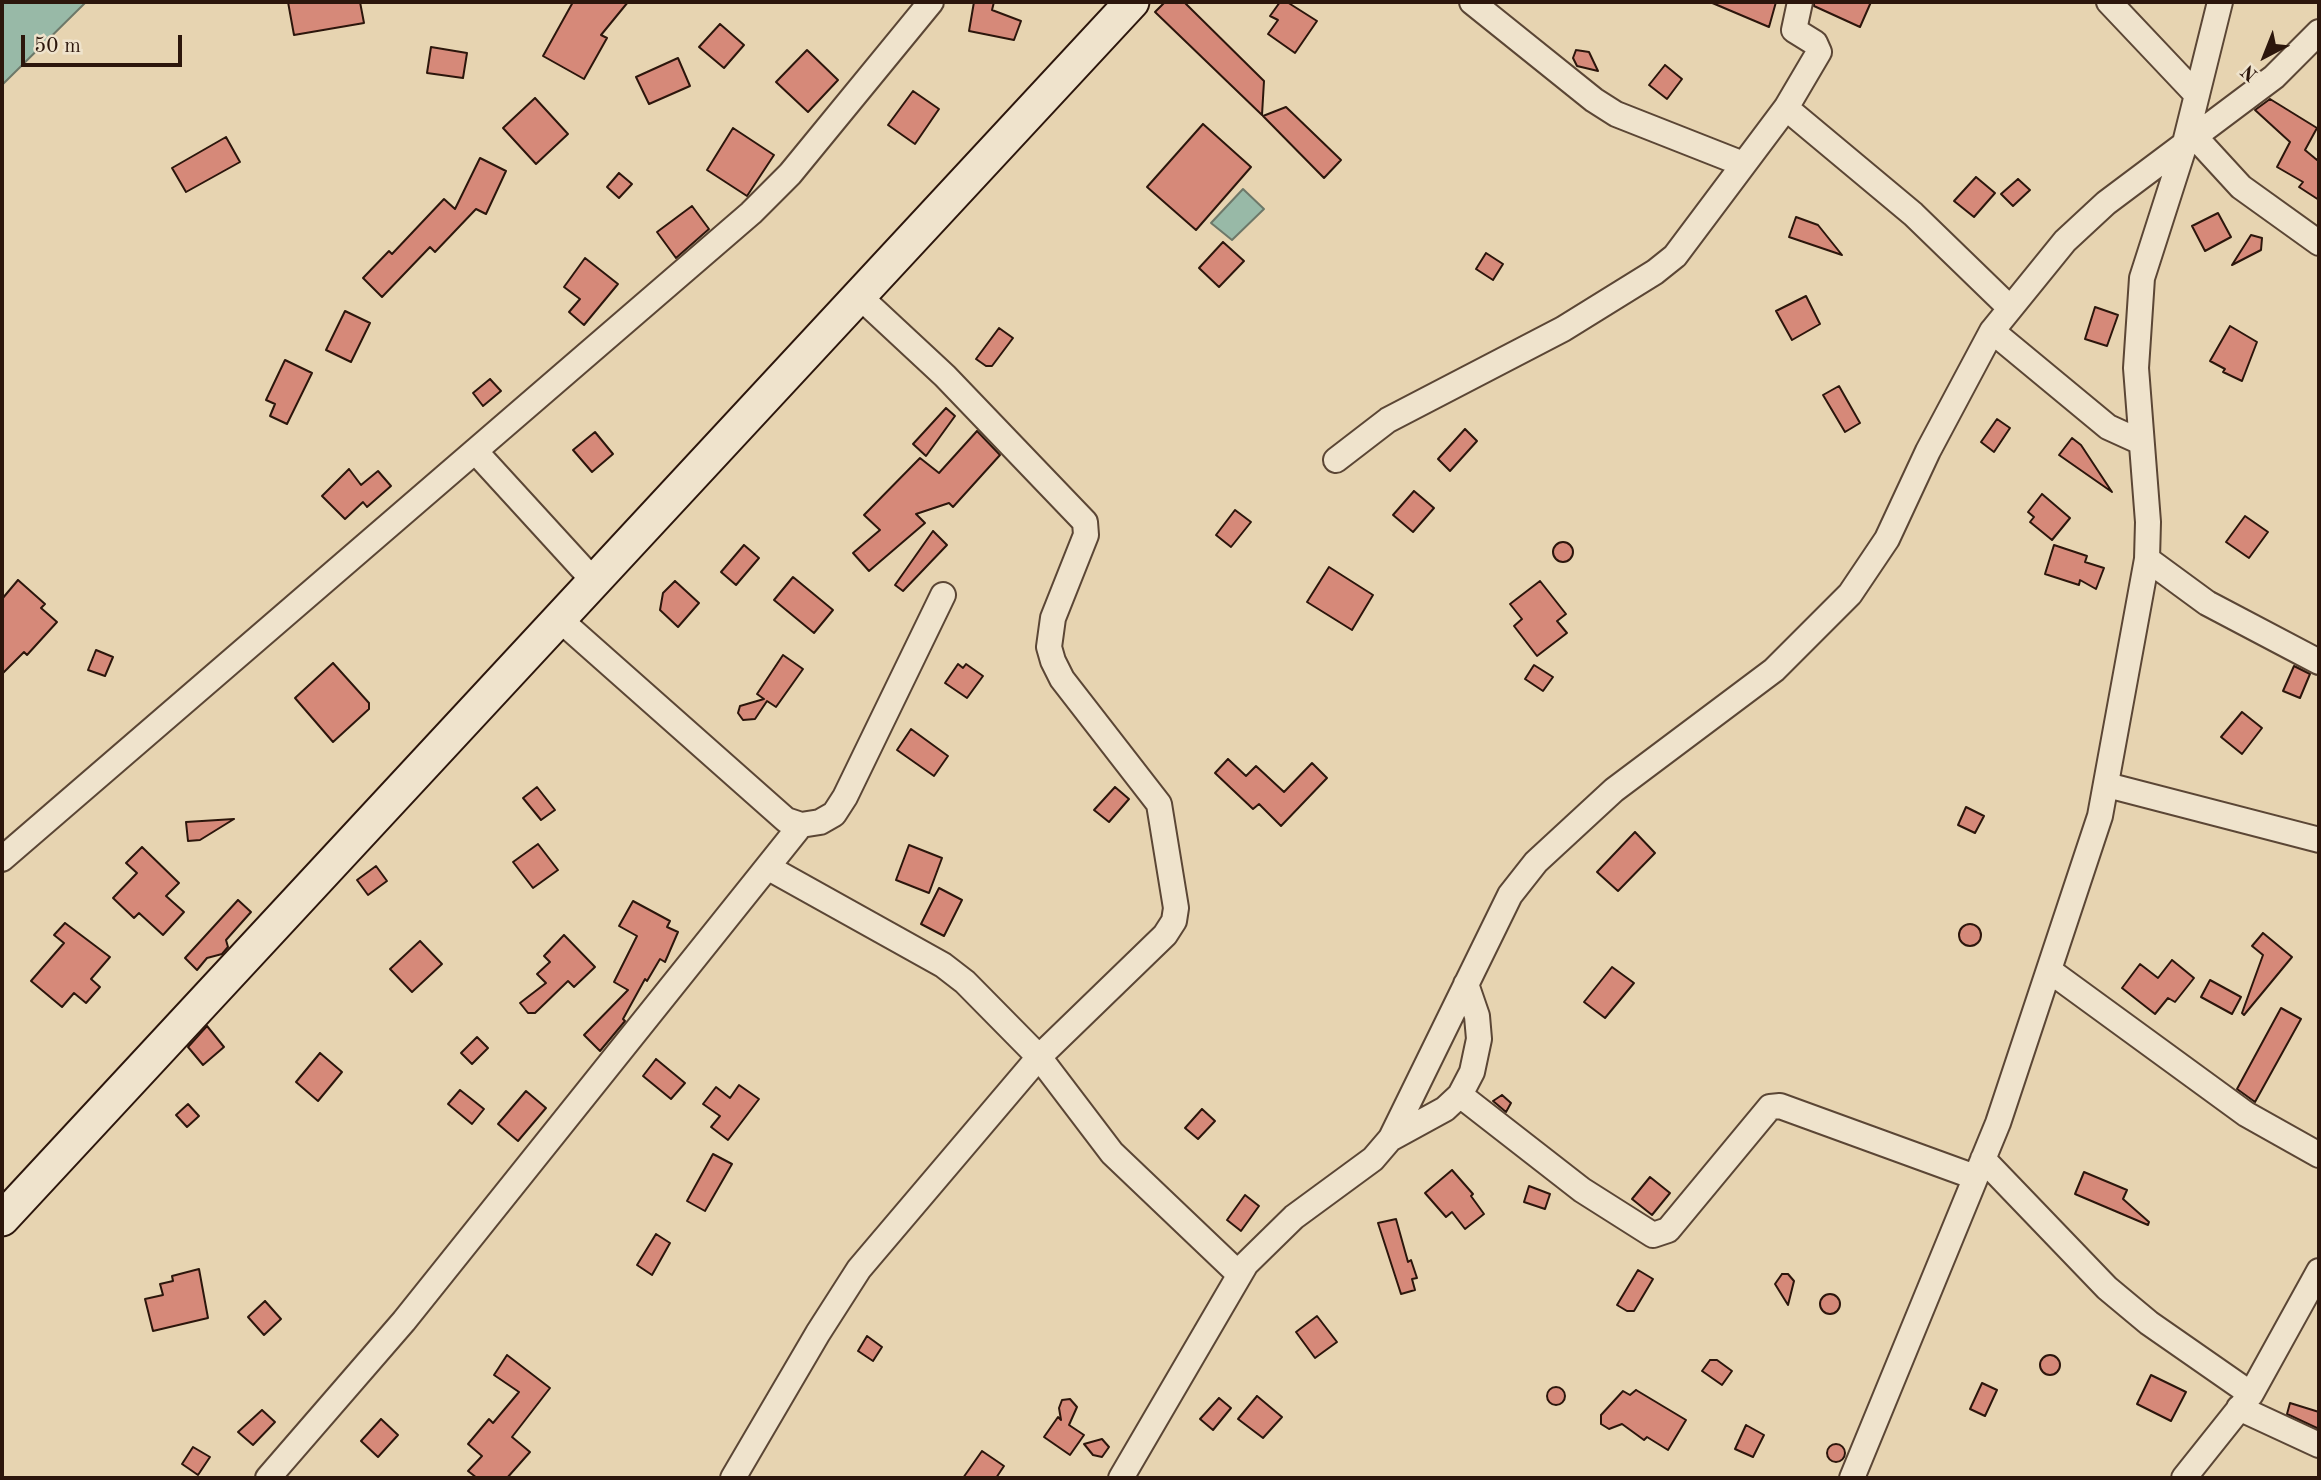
<!DOCTYPE html>
<style>
body{margin:0}
#map{position:relative;width:2321px;height:1480px;overflow:hidden;background:#e7d4b1;font-family:"Old Standard TT",serif}
canvas{display:block}
.frame{position:absolute;inset:0;border:4px solid #2c160c;pointer-events:none}
.north{position:absolute;left:2230px;top:21px;width:70px;height:70px;-webkit-text-stroke:5px #efe3cc;paint-order:stroke;rotate:222deg;font-size:19px;font-weight:700;line-height:28px;text-align:center;color:#2c160c}
.north::after{content:'';display:block;margin:auto;width:24px;height:32px;background:#2c160c;clip-path:polygon(50% 0,100% 100%,50% 72%,0 100%)}
.scale{position:absolute;left:21px;top:35px;width:161px;height:32px;box-sizing:border-box;border:4px solid #2c160c;border-top:0;padding-left:9px;font-size:21px;line-height:24px;white-space:nowrap;color:#2c160c;-webkit-text-stroke:5px #efe3cc;paint-order:stroke}
</style>
<div id="map">
<canvas width="2321" height="1480"></canvas>
<div class="frame"></div>
<div class="north">N</div>
<div class="scale">50 m</div>
</div>
<script>
const context = document.querySelector('canvas').getContext('2d');
context.lineJoin = 'round';
function fillPath(path, color) {
  context.fillStyle = color;
  context.fill(path, 'evenodd');
}
function shape(rows) {
  const path = new Path2D();
  for (const r of rows) {
    if (r.length === 3) {
      path.moveTo(r[0] + r[2], r[1]);
      path.arc(r[0], r[1], r[2], 0, 2 * Math.PI);
      continue;
    }
    path.moveTo(r[0], r[1]);
    for (let i = 2; i < r.length; i += 2) path.lineTo(r[i], r[i + 1]);
  }
  return path;
}
function strokePath(path, color, width, dash) {
  context.strokeStyle = color;
  context.lineWidth = width;
  context.lineCap = dash ? 'butt' : 'round';
  context.setLineDash(dash || []);
  context.stroke(path);
}
const water = shape([
 [2,2,86,2,2,85,2,2],
 [1243,189,1264,209,1232,240,1211,223,1243,189]
]);
const building = shape([
 [288,2,360,2,364,23,294,35,288,2],
 [573,2,628,2,601,35,607,38,584,79,543,56,573,2],
 [974,2,994,2,992,10,1021,21,1014,40,969,31,974,2],
 [1165,2,1184,2,1264,81,1262,115,1155,12,1165,2],
 [1280,2,1287,2,1317,21,1295,53,1268,34,1278,20,1270,16,1280,2],
 [1710,2,1776,2,1769,27,1710,2],
 [1814,2,1871,2,1860,27,1814,6,1814,2],
 [720,24,744,45,724,68,699,47,720,24],
 [431,47,467,53,463,78,427,73,431,47],
 [807,50,838,80,808,112,776,82,807,50],
 [1576,50,1589,52,1598,71,1577,66,1573,58,1576,50],
 [678,58,690,86,649,104,636,77,678,58],
 [1665,65,1682,79,1667,99,1649,85,1665,65],
 [913,91,939,109,915,144,888,125,913,91],
 [535,98,568,134,536,164,503,128,535,98],
 [2270,99,2317,128,2305,150,2317,160,2319,156,2319,200,2299,187,2303,182,2277,167,2290,142,2255,110,2270,99],
 [1286,107,1341,160,1324,178,1263,116,1286,107],
 [1203,124,1251,167,1196,230,1147,187,1203,124],
 [733,128,774,155,747,196,707,170,733,128],
 [226,137,240,162,186,192,172,168,226,137],
 [480,158,506,171,486,214,476,209,435,252,430,247,382,297,363,278,389,251,392,254,444,199,455,209,480,158],
 [619,173,632,184,619,198,607,187,619,173],
 [1976,177,1995,193,1974,217,1954,201,1976,177],
 [2018,179,2030,190,2013,206,2001,194,2018,179],
 [692,206,709,229,676,258,657,232,692,206],
 [2218,213,2231,237,2205,251,2192,226,2218,213],
 [1796,217,1818,225,1842,255,1789,237,1796,217],
 [2251,235,2262,238,2261,250,2232,265,2251,235],
 [1223,242,1244,261,1219,287,1199,268,1223,242],
 [1486,253,1503,264,1493,280,1476,269,1486,253],
 [585,258,618,284,584,325,569,312,580,299,564,287,585,258],
 [1806,296,1820,324,1792,340,1776,311,1806,296],
 [2095,307,2118,315,2107,346,2085,339,2095,307],
 [345,311,370,323,351,362,326,350,345,311],
 [2230,326,2257,342,2242,381,2223,372,2225,369,2210,361,2230,326],
 [999,328,1013,338,992,366,986,366,976,359,999,328],
 [285,360,312,373,287,424,270,416,275,404,266,400,285,360],
 [490,379,501,391,483,406,473,393,490,379],
 [1839,386,1860,423,1845,432,1823,395,1839,386],
 [946,408,955,416,926,456,913,444,946,408],
 [1997,419,2010,428,1994,452,1981,442,1997,419],
 [1465,429,1477,441,1450,471,1438,459,1465,429],
 [977,431,1000,455,953,507,949,503,916,514,925,523,869,571,853,553,880,530,864,515,920,458,939,473,977,431],
 [595,432,613,454,592,472,573,450,595,432],
 [2072,438,2081,445,2112,492,2059,455,2072,438],
 [349,469,361,485,378,471,391,486,367,507,363,502,345,519,322,496,349,469],
 [1414,491,1434,508,1413,532,1393,515,1414,491],
 [2042,494,2070,518,2052,540,2030,522,2034,517,2028,512,2042,494],
 [1235,510,1251,522,1231,547,1216,535,1235,510],
 [2245,516,2268,532,2249,558,2226,542,2245,516],
 [933,531,947,545,903,591,895,585,933,531],
 [1563,552,10],
 [744,545,759,558,736,585,721,572,744,545],
 [2054,545,2087,556,2085,562,2104,568,2096,589,2080,580,2079,585,2045,574,2054,545],
 [1329,567,1373,595,1352,630,1307,602,1329,567],
 [793,577,833,610,814,633,774,600,793,577],
 [18,580,45,604,41,608,57,622,27,655,24,652,2,674,2,599,18,580],
 [675,581,699,603,678,627,660,610,663,593,675,581],
 [1540,581,1566,614,1557,621,1567,633,1537,656,1514,626,1522,619,1510,604,1540,581],
 [96,650,113,657,105,676,88,670,96,650],
 [783,655,803,669,776,707,767,701,755,719,743,720,738,713,740,706,764,699,757,694,783,655],
 [333,663,369,703,369,709,333,742,295,698,333,663],
 [958,664,963,668,966,664,983,676,967,698,945,683,958,664],
 [1534,665,1553,677,1543,691,1525,679,1534,665],
 [2294,666,2310,674,2300,698,2283,691,2294,666],
 [2242,712,2262,728,2242,754,2221,737,2242,712],
 [911,729,948,756,934,776,897,750,911,729],
 [1228,759,1246,776,1256,766,1284,792,1312,763,1327,778,1281,826,1259,804,1253,809,1215,773,1228,759],
 [537,787,555,810,541,820,523,798,537,787],
 [1115,787,1129,799,1109,822,1094,810,1115,787],
 [1966,807,1984,816,1975,833,1958,825,1966,807],
 [234,819,200,840,188,841,186,822,234,819],
 [1635,832,1655,853,1618,891,1597,872,1635,832],
 [538,844,558,870,533,888,513,862,538,844],
 [909,845,942,858,929,893,896,880,909,845],
 [142,847,179,883,166,896,184,912,163,935,139,913,134,918,113,898,137,873,126,863,142,847],
 [376,866,387,881,368,895,357,880,376,866],
 [939,888,962,900,944,936,921,924,939,888],
 [238,900,251,912,226,940,228,947,222,954,207,958,197,970,185,958,238,900],
 [633,901,670,921,667,927,678,932,665,962,660,959,647,981,645,979,623,1019,625,1021,600,1051,584,1035,628,990,614,982,637,936,619,926,633,901],
 [65,923,110,957,91,979,100,987,86,1003,74,993,62,1007,31,981,64,943,54,935,65,923],
 [1970,935,11],
 [2263,933,2292,957,2244,1015,2242,1013,2263,955,2252,946,2263,933],
 [564,935,595,967,574,987,568,981,535,1013,528,1013,520,1003,546,983,537,974,550,962,544,956,564,935],
 [420,941,442,964,412,992,390,969,420,941],
 [2172,960,2194,978,2175,1002,2168,998,2155,1014,2122,988,2140,964,2158,978,2172,960],
 [1612,967,1634,983,1605,1018,1584,1002,1612,967],
 [2210,980,2241,997,2232,1014,2201,997,2210,980],
 [2281,1008,2301,1019,2255,1102,2237,1089,2281,1008],
 [207,1026,224,1047,203,1065,188,1047,207,1026],
 [477,1037,488,1048,472,1064,461,1053,477,1037],
 [320,1053,342,1072,318,1101,296,1082,320,1053],
 [656,1059,685,1083,671,1099,643,1076,656,1059],
 [739,1085,759,1099,728,1140,711,1127,720,1116,703,1104,716,1087,730,1098,739,1085],
 [460,1090,484,1109,472,1124,448,1104,460,1090],
 [526,1091,546,1108,518,1141,498,1124,526,1091],
 [1502,1095,1511,1103,1506,1112,1493,1101,1502,1095],
 [188,1104,199,1116,187,1127,176,1115,188,1104],
 [1202,1109,1215,1121,1198,1139,1185,1128,1202,1109],
 [713,1154,732,1164,705,1211,687,1201,713,1154],
 [1452,1170,1473,1194,1471,1196,1484,1214,1465,1229,1452,1212,1446,1217,1425,1193,1452,1170],
 [2084,1172,2127,1190,2123,1199,2149,1222,2148,1225,2075,1194,2084,1172],
 [1650,1177,1670,1193,1652,1215,1632,1199,1650,1177],
 [1529,1186,1550,1194,1545,1209,1524,1202,1529,1186],
 [1245,1195,1259,1206,1241,1231,1227,1220,1245,1195],
 [1396,1219,1408,1262,1411,1260,1417,1278,1412,1279,1415,1290,1401,1294,1378,1223,1396,1219],
 [656,1234,670,1243,652,1275,637,1265,656,1234],
 [199,1269,208,1318,153,1331,145,1299,163,1295,160,1284,173,1281,172,1276,199,1269],
 [1638,1270,1653,1279,1634,1311,1627,1311,1617,1305,1638,1270],
 [1782,1274,1788,1274,1794,1281,1788,1305,1775,1284,1782,1274],
 [1830,1304,10],
 [265,1301,281,1319,264,1335,248,1317,265,1301],
 [1317,1316,1337,1342,1315,1358,1296,1332,1317,1316],
 [867,1336,882,1347,873,1361,858,1351,867,1336],
 [2050,1365,10],
 [507,1355,550,1388,512,1437,530,1452,507,1478,477,1478,468,1471,482,1456,468,1444,489,1419,493,1423,519,1392,494,1375,507,1355],
 [1710,1360,1717,1360,1732,1371,1722,1385,1702,1371,1710,1360],
 [2151,1375,2186,1392,2171,1421,2137,1404,2151,1375],
 [1982,1383,1997,1390,1985,1416,1970,1409,1982,1383],
 [1556,1396,9],
 [1636,1390,1686,1420,1668,1450,1647,1437,1644,1440,1622,1424,1609,1429,1601,1424,1601,1415,1623,1391,1630,1395,1636,1390],
 [1257,1396,1282,1417,1263,1438,1238,1419,1257,1396],
 [1219,1398,1231,1408,1213,1430,1200,1419,1219,1398],
 [1070,1399,1077,1407,1069,1425,1084,1435,1070,1455,1044,1437,1058,1417,1061,1420,1059,1408,1062,1400,1070,1399],
 [2290,1403,2319,1412,2319,1429,2287,1414,2290,1403],
 [262,1410,275,1422,253,1445,238,1432,262,1410],
 [381,1419,398,1435,378,1457,361,1441,381,1419],
 [1746,1425,1764,1435,1753,1457,1735,1449,1746,1425],
 [1102,1439,1109,1447,1102,1457,1093,1455,1084,1444,1102,1439],
 [1836,1453,9],
 [193,1447,210,1457,198,1475,182,1464,193,1447],
 [982,1451,1004,1466,996,1478,963,1478,982,1451]
]);
const street = shape([
 [1472,2,1594,100,1616,114,1743,164],
 [2109,2,2197,95],
 [1786,108,1913,214,2010,308],
 [2196,138,2241,187,2319,243],
 [1992,331,2108,427,2141,442],
 [475,451,593,580],
 [1336,460,1388,420,1563,329,1655,272,1675,256,1786,108,1819,52,1815,43,1794,30,1800,2],
 [2147,559,2207,603,2319,662],
 [558,618,786,820,801,825,820,822,834,814,845,797,943,595],
 [2107,785,2319,840],
 [2,859,751,213,790,174,931,2],
 [769,868,943,965,965,982,1039,1057,1112,1153,1239,1274],
 [2050,971,2246,1114,2319,1155],
 [1460,1095,1582,1190,1653,1235,1668,1230,1770,1107,1780,1106,1975,1177],
 [1392,1138,1445,1109,1460,1095,1472,1072,1479,1039,1477,1016,1466,984],
 [1983,1159,2107,1288,2149,1323,2251,1394],
 [2239,1408,2319,1445],
 [268,1478,404,1321,801,825],
 [733,1478,818,1333,859,1269,1039,1057,1165,935,1174,921,1176,908,1159,804,1062,679,1053,661,1049,647,1053,618,1086,535,1085,522,945,376,859,296],
 [1121,1478,1246,1264,1294,1217,1373,1159,1391,1138,1510,895,1536,862,1614,790,1774,670,1850,594,1887,539,1928,451,1992,331,2065,241,2106,203,2274,77,2319,32],
 [1852,1478,1998,1123,2100,816,2147,559,2148,522,2136,368,2142,278,2184,147,2220,2],
 [2184,1478,2251,1394,2319,1271]
]);
const secondary = shape([
 [2,1219,1132,2]
]);
fillPath(water, '#98b9a7');
strokePath(water, '#6d7869', 2);
fillPath(building, '#d68979');
strokePath(building, '#2c160c', 2);
strokePath(street, '#5b4635', 28);
strokePath(secondary, '#2c160c', 37);
strokePath(street, '#efe3cc', 24);
strokePath(secondary, '#efe3cc', 33);
</script>
